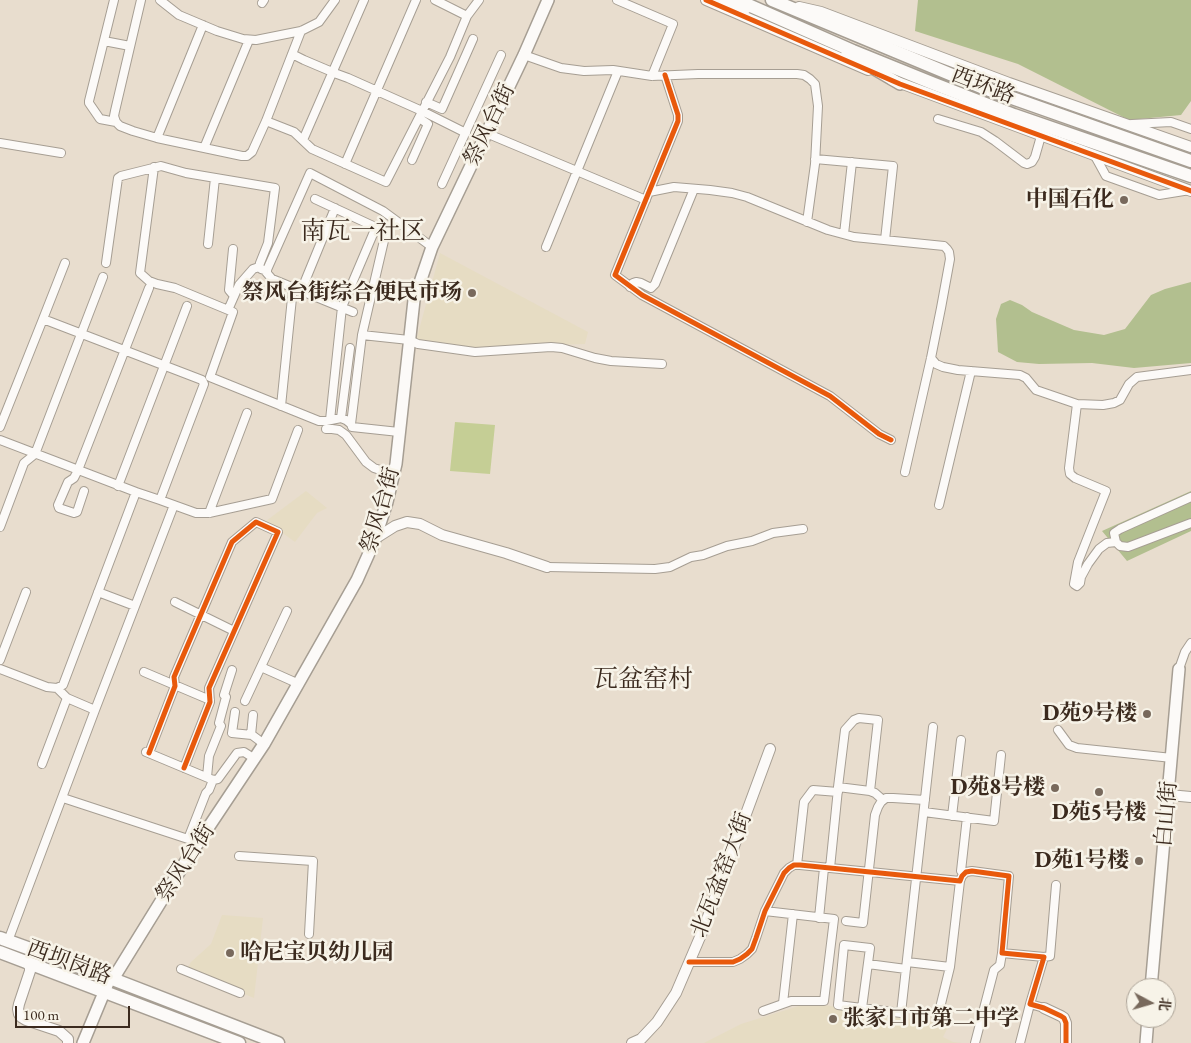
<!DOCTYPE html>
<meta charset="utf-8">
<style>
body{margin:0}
#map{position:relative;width:1191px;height:1043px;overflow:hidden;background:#e8ddce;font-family:"EB Garamond","Noto Serif SC",serif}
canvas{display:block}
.north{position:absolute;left:1126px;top:978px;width:50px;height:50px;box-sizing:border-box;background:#f7f3e8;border:1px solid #aca397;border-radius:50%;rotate:96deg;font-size:14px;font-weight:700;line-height:20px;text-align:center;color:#3b2a1e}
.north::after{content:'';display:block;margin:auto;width:18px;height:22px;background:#78695c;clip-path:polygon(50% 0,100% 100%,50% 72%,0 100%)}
.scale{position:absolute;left:15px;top:1006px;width:115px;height:22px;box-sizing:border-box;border:2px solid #3b2a1e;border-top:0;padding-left:6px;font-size:15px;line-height:18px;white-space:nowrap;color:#3b2a1e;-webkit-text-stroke:4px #f7f3e8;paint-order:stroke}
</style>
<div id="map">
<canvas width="1191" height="1043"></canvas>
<div class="north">北</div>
<div class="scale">100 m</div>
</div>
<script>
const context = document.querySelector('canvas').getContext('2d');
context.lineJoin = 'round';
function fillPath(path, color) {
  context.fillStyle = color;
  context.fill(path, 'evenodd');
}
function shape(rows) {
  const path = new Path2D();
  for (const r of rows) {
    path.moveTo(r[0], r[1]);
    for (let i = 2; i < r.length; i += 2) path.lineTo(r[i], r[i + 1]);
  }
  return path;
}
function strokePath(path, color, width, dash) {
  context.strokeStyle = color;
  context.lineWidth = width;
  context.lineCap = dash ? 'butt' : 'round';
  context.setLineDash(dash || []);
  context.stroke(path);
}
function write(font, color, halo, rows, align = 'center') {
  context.font = font + ' "EB Garamond","Noto Serif SC",serif';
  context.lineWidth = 5;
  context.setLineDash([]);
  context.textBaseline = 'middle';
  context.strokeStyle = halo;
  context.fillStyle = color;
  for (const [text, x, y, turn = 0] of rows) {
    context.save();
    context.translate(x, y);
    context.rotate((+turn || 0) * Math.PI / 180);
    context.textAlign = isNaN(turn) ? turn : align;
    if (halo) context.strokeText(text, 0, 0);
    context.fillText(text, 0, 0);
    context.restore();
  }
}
const built = shape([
 [440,253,588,332,585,344,503,346,480,351,416,341],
 [306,491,327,508,317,513,295,542,266,521],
 [222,915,263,918,254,998,186,970,191,962,211,944],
 [819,1004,871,1013,949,1025,943,1037,953,1042,962,1043,704,1043,741,1024,802,1005]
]);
const green = shape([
 [455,422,495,425,490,474,450,471]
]);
const forest = shape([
 [918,0,1191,0,1191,101,1181,115,1129,120,1018,64,915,31],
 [1191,282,1191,363,1134,368,1092,363,1039,364,1017,362,998,352,996,319,1001,304,1010,300,1022,305,1032,312,1074,330,1104,335,1125,329,1151,295,1165,289],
 [1191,491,1191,531,1127,561,1102,531]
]);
const minor = shape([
 [114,0,89,101,89,103,100,119,116,122],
 [141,0,115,111,114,116,116,122,120,126,133,131,157,138,242,156,247,156,252,152,266,121,301,31],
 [160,0,179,15,217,31,243,39,256,40,301,31,319,22,335,0],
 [435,0,467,16],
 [617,0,673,24,652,76],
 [262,3,264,0],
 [104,41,130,46],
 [292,54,304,60,337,74,348,78,422,111,466,133],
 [524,55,561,68,584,71,613,70,652,76,698,74,797,74,804,75,810,79,815,84,818,106,815,164,807,222],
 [665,75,678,115,678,121,615,275,642,295,830,396,879,434,891,440],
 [426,102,442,109,473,39],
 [938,119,981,132,995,141,1024,163,1027,164,1032,162,1035,157,1041,136],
 [266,121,294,132,312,149,386,182,450,57,467,16,479,0],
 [1132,124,1171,122,1191,129],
 [486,133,646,200],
 [157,138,203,25],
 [303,140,364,0],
 [0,143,61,153],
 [204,148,249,40],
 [1095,156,1106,176,1159,195,1190,190],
 [815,159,893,166,885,240],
 [412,160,428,124,419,118],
 [345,164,416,0],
 [154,167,140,273,149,281,157,284,175,288,233,312,210,377,319,421,326,421,341,418,346,420,351,424,352,427,399,432],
 [442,184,501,55],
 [649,192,674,187,710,190,732,193,747,197,828,230,854,237,944,246,947,249,949,252,950,259,941,308,931,358,905,472],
 [315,199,386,232,362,335,409,340,418,344,475,352,551,347,562,348,595,358,611,361,662,364],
 [844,234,852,162],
 [208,244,215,178],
 [546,247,618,71],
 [233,249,229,290,234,296],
 [106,263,118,178,121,176,161,166,186,173,275,188,268,243,260,263,259,267,261,269,267,271],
 [630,287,633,283,636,282,641,283,651,288,655,284,694,189],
 [301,291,335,208],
 [228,310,239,285,253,269,259,267],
 [353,312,272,279,266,272,310,173,383,211,432,247],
 [43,319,65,263],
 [931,358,936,364,943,367,958,370,1020,375,1026,378,1036,390,1077,404,1069,468,1070,474,1075,478,1106,491,1078,562,1074,584,1077,586,1080,583,1081,577,1088,564,1099,549,1107,543,1116,542],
 [1077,404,1103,405,1114,403,1120,400,1129,384,1137,377,1191,370],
 [281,406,293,288],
 [341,418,350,348],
 [330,420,342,307,376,227],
 [351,424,362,335],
 [0,427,43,319,202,380,204,384,160,500],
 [326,429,332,429,339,430,346,435,366,462,374,468,380,470,394,472],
 [0,440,136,492,63,685,57,688,47,687,0,669],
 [118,486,187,306],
 [84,491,77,512,74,513,59,508,58,505,68,482,74,478,78,470,149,288],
 [136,492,160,500,196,513,209,513,272,499,298,430],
 [1191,497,1120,529,1114,533,1116,542,1120,546,1128,547,1191,523],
 [939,505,971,371],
 [209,513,247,413],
 [0,527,24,463,35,454,103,277],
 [547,567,655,569,670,567,691,557,703,555,727,546,752,541,773,533,803,529],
 [98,592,135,606],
 [175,602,234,631],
 [0,660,26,592],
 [261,667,299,684],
 [1179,669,1185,652,1191,643],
 [144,672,210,700],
 [57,688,67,698,95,710,174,505],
 [245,701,287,611],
 [235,712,232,733,252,735,264,744],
 [1058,730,1069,745,1077,748,1172,758],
 [251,735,253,715],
 [146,752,213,780,218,779,237,753,244,752,255,759],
 [149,753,175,686,174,677,232,542,256,522,278,532,209,688,210,702,184,768],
 [42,764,67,698],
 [207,777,209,756,221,726,219,723,226,697,224,695,232,670],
 [870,791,878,720,859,718,854,720,845,730,838,787,870,791,875,793,883,800],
 [63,798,188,839,206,793,209,790,213,780],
 [924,812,994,821,1001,755],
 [952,816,961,740],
 [239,856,313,861,309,934],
 [797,865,804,802,813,790,838,792],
 [830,868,838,789],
 [964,874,961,871,967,817],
 [819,918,824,868],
 [846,921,863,923,875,815,878,807,881,802,886,798,893,798,925,800],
 [8,941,95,710],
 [1044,957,1050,956,1056,885],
 [689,962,733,962,740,959,747,954,752,949,756,938,765,911,784,873,789,868,794,865,800,865,960,881,962,876,966,872,972,871,1009,876,1002,953,1044,957,1030,1004,1044,1008],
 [907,962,950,967],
 [868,964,906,969],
 [181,969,240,993],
 [783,1003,793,914],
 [862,1008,870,948,844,945,838,1005,901,1013,933,727],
 [763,1011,791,1001,824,1001,834,919,765,911],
 [937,1020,950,967,960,881],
 [975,1043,994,970,1000,965,1002,953],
 [1020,1043,1030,1004]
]);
const tertiary = shape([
 [706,0,868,70],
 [799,7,821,12,1009,83,1191,147],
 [892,80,1191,191],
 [376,538,395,526,407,522,420,524,442,535,506,553,547,567],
 [1169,795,1191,797],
 [28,963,30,968,30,971,19,1004,18,1009,19,1014,21,1017,26,1020,59,1031,68,1039,68,1043],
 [1044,1008,1061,1016,1064,1018,1066,1023,1066,1043],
 [632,1043,641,1039,657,1022,676,993,703,930,770,749]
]);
const secondary = shape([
 [724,0,746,8],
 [847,53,900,84],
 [113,979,184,864,264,744,357,580,374,542,387,502,396,464,414,300,432,247,524,55,548,0],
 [1151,988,1179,669],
 [83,1043,110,978],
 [1146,1043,1148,1018]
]);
const primary = shape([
 [0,938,110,978,278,1043],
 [0,952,239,1043]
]);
const trunk = shape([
 [737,0,853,51,932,83,1014,115,1191,176],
 [772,0,981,87,1191,161]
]);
const cycleway = shape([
 [706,0,900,84,1191,191],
 [665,75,678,115,678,121,615,275,642,295,830,396,879,434,891,440],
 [149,753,175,686,174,677,232,542,256,522,278,532,209,688,210,702,184,768],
 [689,962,733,962,740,959,747,954,752,949,756,938,765,911,784,873,789,868,794,865,800,865,960,881,962,876,966,872,972,871,1009,876,1002,953,1044,957,1030,1004,1044,1008,1061,1016,1064,1018,1066,1023,1066,1043]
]);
const markers = [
 [1124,200,5,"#78695c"],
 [472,293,5,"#78695c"],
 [1147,714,5,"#78695c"],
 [1055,788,5,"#78695c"],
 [1099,792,5,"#78695c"],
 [1139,861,5,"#78695c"],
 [230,953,5,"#78695c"],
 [833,1019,5,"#78695c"]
];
const streetNames = [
 ["西环路",983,86,21],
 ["祭风台街",490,125,-64],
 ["祭风台街",381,510,-74],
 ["白山街",1167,814,-85],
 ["祭风台街",186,863,-57],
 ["北瓦盆窑大街",722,875,-69],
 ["西坝岗路",69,963,20]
];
const poiNames = [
 ["中国石化",1114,200],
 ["祭风台街综合便民市场",462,293],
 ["D苑9号楼",1137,714],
 ["D苑8号楼",1045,788],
 ["D苑5号楼",1099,813,"center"],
 ["D苑1号楼",1129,861],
 ["哈尼宝贝幼儿园",240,953,"left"],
 ["张家口市第二中学",843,1019,"left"]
];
const quarterNames = [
 ["南瓦一社区",363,232],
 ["瓦盆窑村",643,680]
];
fillPath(built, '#e6dcc3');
fillPath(green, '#c5ce95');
fillPath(forest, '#b2bf8f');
strokePath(minor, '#a69e93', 10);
strokePath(tertiary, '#a69e93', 12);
strokePath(secondary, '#a69e93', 14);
strokePath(primary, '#a69e93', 15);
strokePath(trunk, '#a69e93', 15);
strokePath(minor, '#fcfaf8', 8);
strokePath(tertiary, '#fcfaf8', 10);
strokePath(secondary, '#fcfaf8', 11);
strokePath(primary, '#fcfaf8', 12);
strokePath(trunk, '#fcfaf8', 12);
strokePath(cycleway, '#e8590c', 5);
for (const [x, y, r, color] of markers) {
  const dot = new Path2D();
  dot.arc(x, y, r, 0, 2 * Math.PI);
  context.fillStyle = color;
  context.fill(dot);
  strokePath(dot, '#f7f3e8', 2);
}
write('22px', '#3b2a1e', '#f7f3e8', streetNames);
write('bold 22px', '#3b2a1e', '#f7f3e8', poiNames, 'right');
write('25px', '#3b2a1e', '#f7f3e8', quarterNames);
</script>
